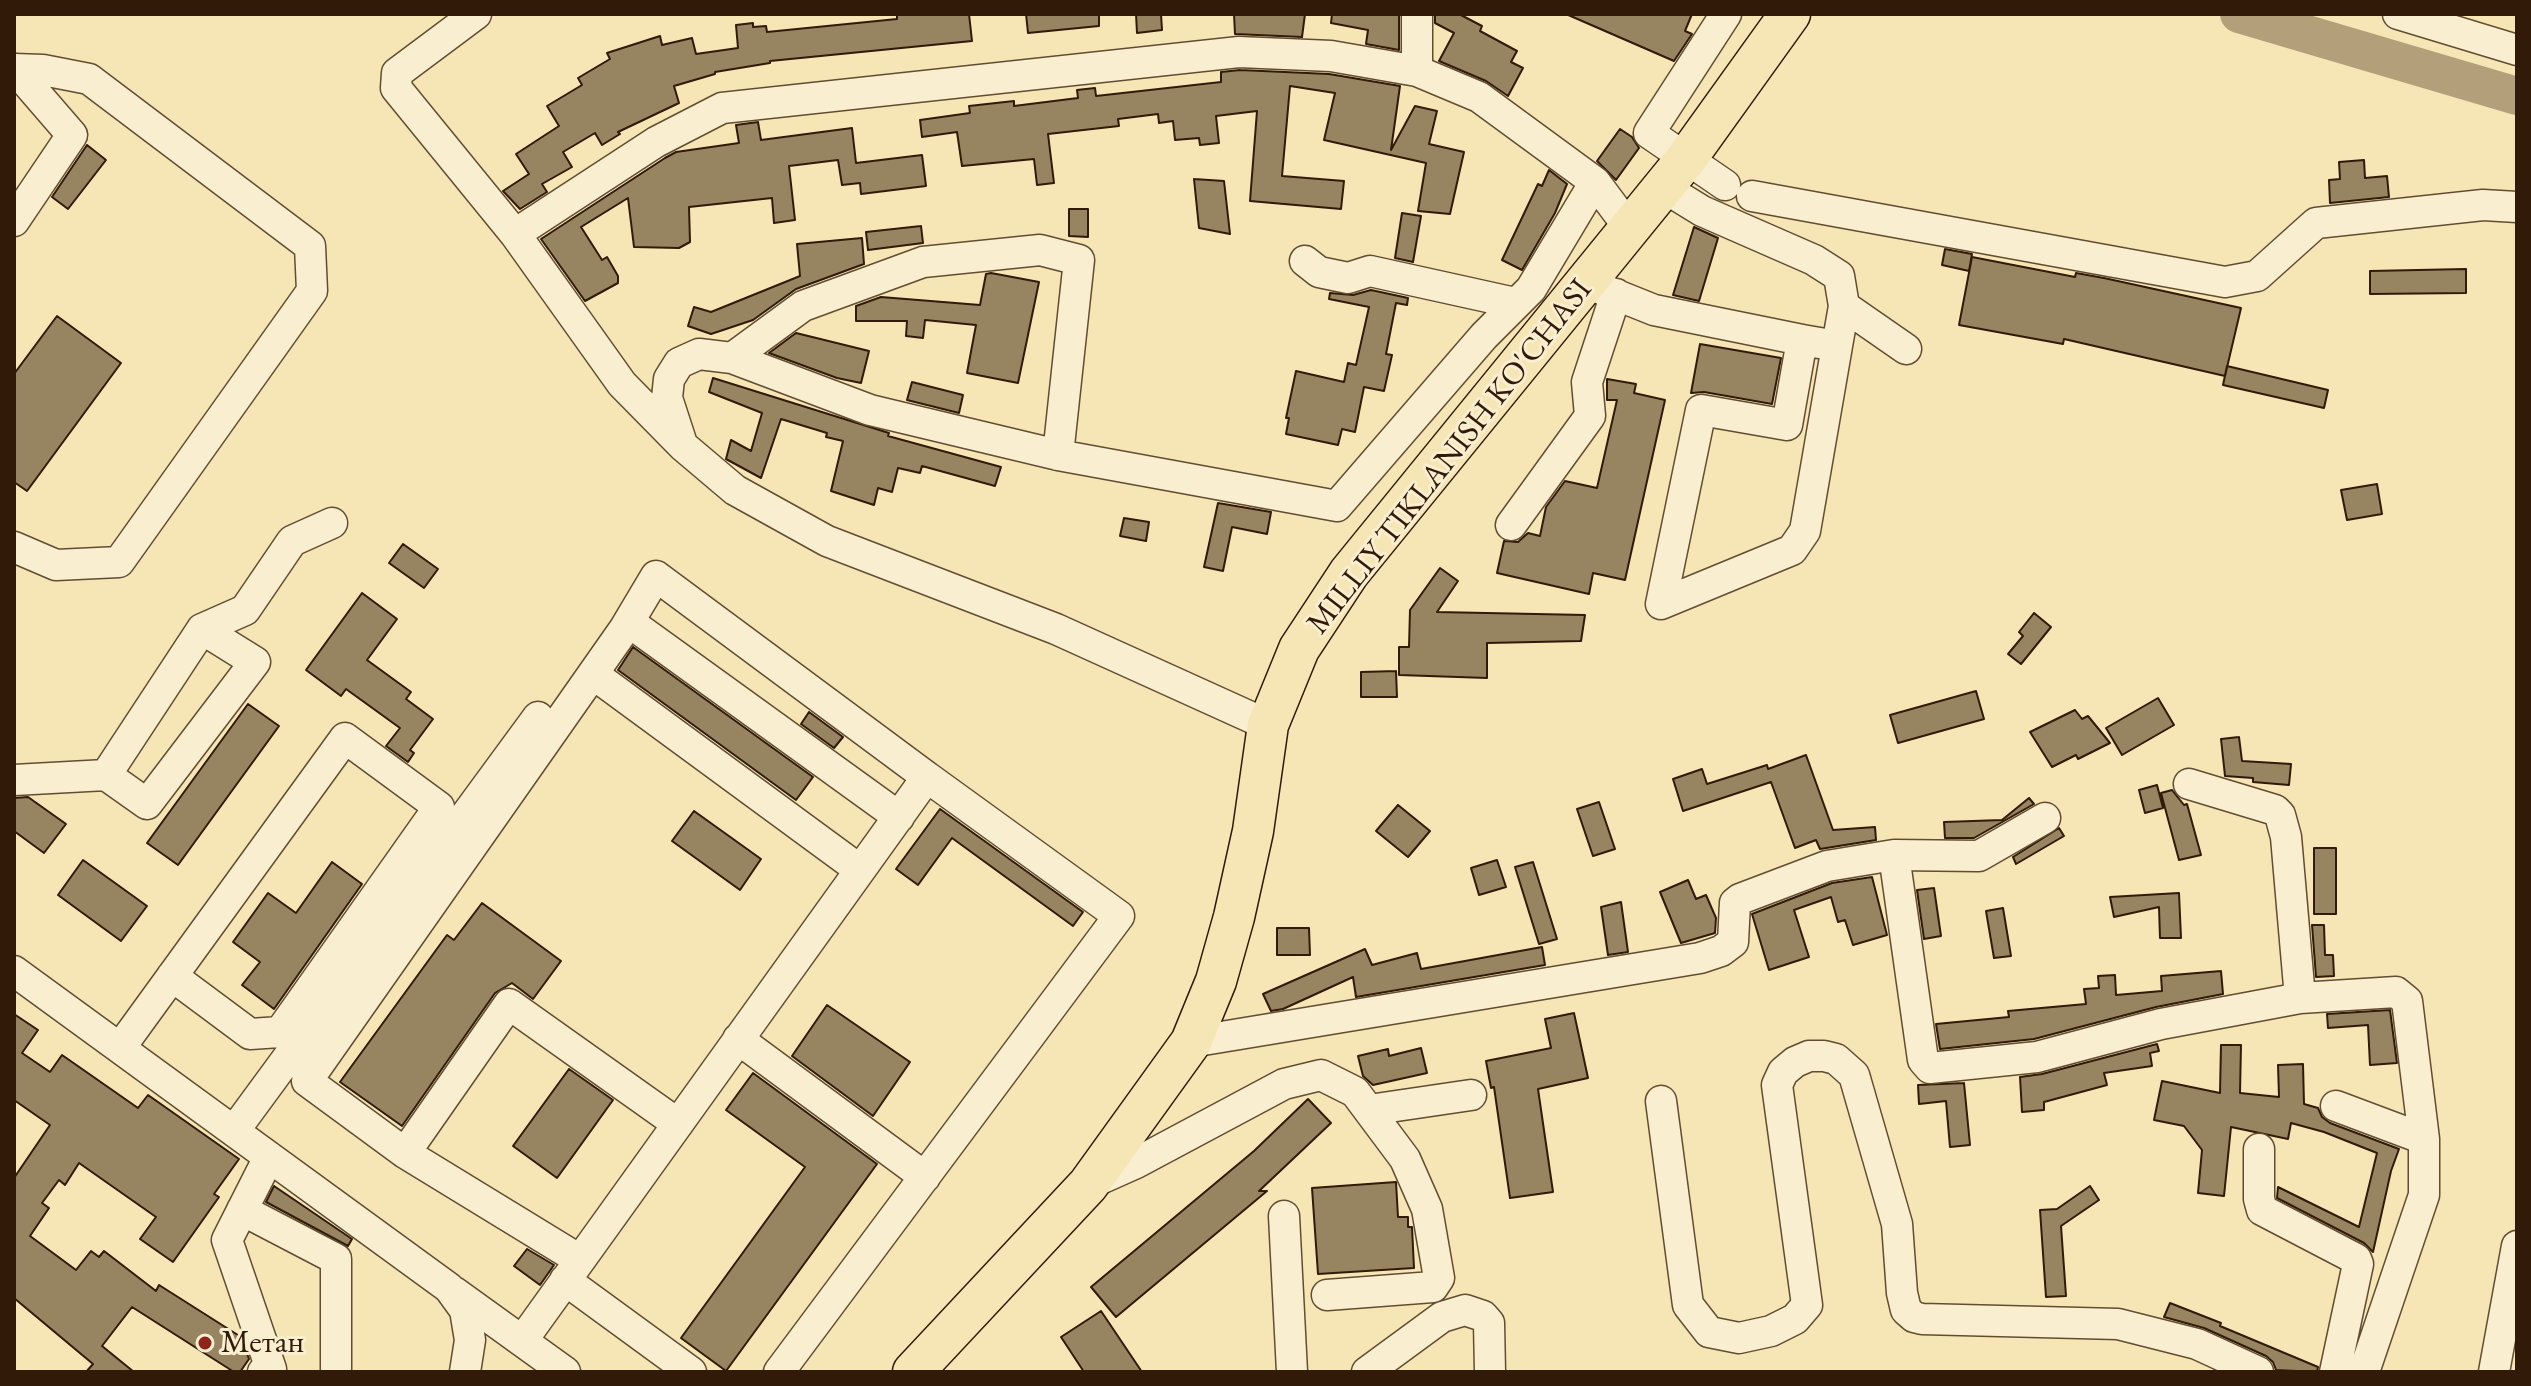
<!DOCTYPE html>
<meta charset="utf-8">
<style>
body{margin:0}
#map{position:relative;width:2531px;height:1386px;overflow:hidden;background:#f6e5b5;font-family:"EB Garamond",serif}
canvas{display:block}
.frame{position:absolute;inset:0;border:16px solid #311a07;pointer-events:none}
</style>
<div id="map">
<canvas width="2531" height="1386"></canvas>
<div class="frame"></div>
</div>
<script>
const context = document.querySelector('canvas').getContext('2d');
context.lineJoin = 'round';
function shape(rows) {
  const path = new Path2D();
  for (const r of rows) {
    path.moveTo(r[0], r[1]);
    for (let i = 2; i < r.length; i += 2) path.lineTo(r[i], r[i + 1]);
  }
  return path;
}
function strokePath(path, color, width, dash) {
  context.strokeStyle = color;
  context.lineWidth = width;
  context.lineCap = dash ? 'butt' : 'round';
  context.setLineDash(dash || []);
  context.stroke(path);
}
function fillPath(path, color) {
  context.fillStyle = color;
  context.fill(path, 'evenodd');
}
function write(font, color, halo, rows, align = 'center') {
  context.font = font + ' "EB Garamond",serif';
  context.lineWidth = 6;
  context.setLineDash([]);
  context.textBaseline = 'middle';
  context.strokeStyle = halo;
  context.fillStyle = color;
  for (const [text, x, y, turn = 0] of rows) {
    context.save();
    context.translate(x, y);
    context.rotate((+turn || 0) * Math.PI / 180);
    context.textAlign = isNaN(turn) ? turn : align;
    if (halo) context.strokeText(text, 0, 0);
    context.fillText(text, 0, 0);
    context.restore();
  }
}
const river = shape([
 [2239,14,2517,96]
]);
const building = shape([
 [897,14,969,14,972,41,770,61,770,63,715,72,715,74,674,86,679,103,618,132,620,134,602,145,595,133,563,152,572,167,542,184,547,192,520,209,503,191,529,174,516,154,559,126,547,106,582,85,578,78,610,59,607,53,660,36,662,45,692,38,696,54,738,48,736,25,753,23,753,27,766,26,767,32,897,19,897,14],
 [1026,14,1099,14,1099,26,1028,33,1026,14],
 [1136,14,1161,14,1162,30,1137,33,1136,14],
 [1234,14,1305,14,1302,37,1235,34,1234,14],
 [1332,14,1399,14,1399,50,1366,44,1368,30,1331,23,1332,14],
 [1435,14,1459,14,1482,26,1480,31,1517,51,1511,62,1523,68,1508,96,1486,81,1439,61,1454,33,1435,23,1435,14],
 [1566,14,1692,14,1685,31,1692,34,1674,61,1566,14],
 [1240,70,1329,74,1400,86,1391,150,1415,106,1437,111,1429,144,1464,152,1450,214,1418,211,1426,163,1324,140,1335,93,1290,86,1282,176,1344,181,1341,209,1250,201,1257,111,1216,116,1219,143,1200,145,1199,138,1175,140,1173,121,1159,123,1158,114,1118,119,1119,126,1048,134,1054,183,1037,185,1034,159,962,166,957,132,922,137,920,120,970,113,969,106,1014,101,1014,106,1078,98,1077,90,1095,88,1096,96,1221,82,1221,72,1240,70],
 [758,122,761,140,852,128,856,163,922,155,926,186,861,194,860,183,842,185,838,160,789,166,795,220,774,223,772,198,689,207,690,242,679,248,634,247,628,198,581,227,602,260,607,257,618,276,618,283,585,301,541,239,665,158,676,152,739,143,736,125,758,122],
 [1620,129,1632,137,1639,148,1616,180,1597,161,1620,129],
 [87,145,106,160,68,209,52,197,87,145],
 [2364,160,2365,178,2387,176,2389,197,2330,203,2329,180,2340,179,2339,162,2364,160],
 [1549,170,1567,184,1555,213,1522,270,1502,260,1538,184,1542,186,1549,170],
 [1194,179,1224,181,1230,234,1199,228,1194,179],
 [1069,209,1088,209,1088,237,1069,236,1069,209],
 [1402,213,1421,216,1413,262,1395,258,1402,213],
 [921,226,923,243,868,250,866,232,921,226],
 [1694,227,1718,238,1699,301,1673,295,1694,227],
 [862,238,864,264,796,289,753,320,711,334,688,326,694,307,711,312,800,276,797,244,862,238],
 [1945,249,1972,254,1969,271,1942,265,1945,249],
 [1972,257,2075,277,2076,273,2104,278,2241,308,2225,376,2064,339,2063,344,1959,325,1972,257],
 [2466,269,2466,293,2370,294,2370,271,2466,269],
 [991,273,1039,282,1018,383,967,373,976,325,925,320,923,338,906,336,907,321,856,321,856,306,881,297,980,305,986,274,991,273],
 [1371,290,1408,298,1407,305,1396,303,1386,354,1392,355,1384,391,1364,387,1355,432,1342,429,1338,445,1286,434,1289,418,1286,418,1296,371,1344,382,1348,363,1356,365,1369,307,1329,299,1330,293,1353,295,1371,290],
 [57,316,121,363,27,491,14,482,14,374,57,316],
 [796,333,869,351,861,383,837,378,769,353,796,333],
 [1700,344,1781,358,1772,404,1704,392,1691,393,1700,344],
 [2227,366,2328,390,2324,408,2223,385,2227,366],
 [713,378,889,433,888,436,1001,467,995,486,922,466,920,473,898,468,892,492,878,488,874,505,831,491,843,441,826,437,827,433,781,419,761,478,726,459,731,440,751,451,762,413,709,392,713,378],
 [1607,379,1636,384,1634,393,1665,400,1625,580,1593,573,1589,594,1497,573,1504,541,1518,542,1528,533,1540,536,1546,507,1565,481,1597,488,1617,400,1607,400,1607,379],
 [912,382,963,395,959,413,907,400,912,382],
 [2377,484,2382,514,2347,520,2341,490,2377,484],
 [1218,503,1271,512,1267,534,1232,527,1223,571,1204,567,1218,503],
 [1124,518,1149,522,1146,541,1120,536,1124,518],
 [403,544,438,569,424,588,389,563,403,544],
 [1440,568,1458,581,1437,612,1585,615,1581,641,1487,643,1487,678,1399,675,1399,647,1409,647,1410,610,1440,568],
 [362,593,397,619,367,660,411,692,406,699,433,719,410,750,414,753,408,762,386,746,400,728,346,689,341,696,306,670,362,593],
 [2034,613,2051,627,2021,664,2008,654,2023,636,2019,632,2034,613],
 [633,647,813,777,796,800,618,670,633,647],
 [1396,671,1397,697,1361,697,1361,672,1396,671],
 [1976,691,1984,719,1898,743,1890,715,1976,691],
 [2158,698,2174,725,2122,755,2106,728,2158,698],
 [248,704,279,726,178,865,147,843,248,704],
 [2075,710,2082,719,2088,716,2110,743,2078,759,2076,755,2052,767,2030,732,2075,710],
 [809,712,843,737,834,748,801,724,809,712],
 [2239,737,2242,761,2291,764,2289,785,2253,782,2253,778,2225,776,2221,739,2239,737],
 [1806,755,1833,830,1875,827,1876,840,1820,849,1816,840,1795,848,1771,782,1683,811,1673,779,1702,769,1707,784,1767,765,1768,769,1806,755],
 [2157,785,2163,808,2145,813,2139,790,2157,785],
 [2172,790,2184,805,2187,804,2201,855,2179,860,2161,793,2172,790],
 [28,797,66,824,44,853,14,831,14,798,28,797],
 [2029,798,2034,804,1974,838,1945,838,1944,822,2002,820,2029,798],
 [1599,802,1615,849,1593,856,1577,809,1599,802],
 [1398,805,1430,831,1408,857,1376,831,1398,805],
 [940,809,1083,912,1073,926,952,838,918,885,896,869,940,809],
 [694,811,761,859,740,890,672,841,694,811],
 [2059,828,2064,836,2016,864,2013,857,2059,828],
 [2314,848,2336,848,2336,914,2314,914,2314,848],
 [83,860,147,906,121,941,58,895,83,860],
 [1497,860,1506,887,1479,895,1471,868,1497,860],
 [332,862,362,884,274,1009,242,985,260,962,233,942,268,893,296,913,332,862],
 [1533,862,1557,939,1539,944,1515,867,1533,862],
 [1872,877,1887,935,1853,945,1845,920,1838,922,1831,897,1794,910,1809,957,1769,970,1752,914,1832,883,1872,877],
 [1688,880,1696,899,1706,895,1716,918,1715,933,1681,943,1660,892,1688,880],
 [1934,888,1941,936,1924,939,1917,890,1934,888],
 [2179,893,2181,938,2160,938,2159,907,2114,917,2110,897,2179,893],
 [1621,902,1628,952,1608,955,1601,907,1621,902],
 [482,903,561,961,533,999,512,983,495,993,402,1126,340,1082,447,935,454,940,482,903],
 [2003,908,2011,956,1994,958,1986,911,2003,908],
 [2312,925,2324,925,2325,955,2333,955,2334,976,2316,977,2312,925],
 [1277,928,1309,928,1310,955,1277,955,1277,928],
 [1542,947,1545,965,1356,997,1353,977,1283,1009,1271,1011,1263,994,1365,949,1372,965,1417,953,1421,969,1542,947],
 [2221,971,2223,994,2156,1007,2034,1039,1940,1049,1936,1024,2009,1017,2008,1011,2086,1004,2084,989,2099,988,2098,976,2115,975,2116,995,2162,991,2161,976,2221,971],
 [827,1005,910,1062,873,1116,792,1056,827,1005],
 [2390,1010,2397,1063,2370,1065,2368,1025,2328,1028,2327,1014,2390,1010],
 [1574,1013,1588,1078,1538,1089,1553,1192,1510,1198,1494,1087,1491,1088,1486,1061,1551,1048,1545,1019,1574,1013],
 [14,1014,38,1030,22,1053,50,1072,62,1055,138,1108,148,1095,239,1159,214,1194,219,1197,173,1262,140,1239,156,1217,79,1163,65,1185,59,1180,42,1203,49,1208,30,1236,76,1270,91,1251,99,1257,104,1251,156,1291,159,1285,241,1337,249,1359,240,1372,234,1372,132,1307,102,1346,134,1372,86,1372,93,1364,14,1298,14,1178,50,1125,14,1100,14,1014],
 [2157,1044,2159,1051,2150,1053,2152,1066,2104,1073,2107,1085,2044,1102,2044,1110,2022,1112,2020,1077,2042,1074,2157,1044],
 [2221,1045,2241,1045,2240,1093,2279,1097,2278,1065,2303,1064,2304,1104,2318,1108,2322,1117,2330,1123,2399,1149,2391,1171,2373,1252,2364,1243,2277,1198,2278,1187,2359,1227,2377,1153,2324,1132,2291,1123,2288,1139,2231,1127,2224,1196,2198,1193,2202,1150,2184,1126,2154,1120,2162,1081,2220,1093,2221,1045],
 [1421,1048,1427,1073,1373,1085,1363,1076,1358,1056,1388,1049,1389,1056,1421,1048],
 [569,1069,613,1100,557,1178,513,1146,569,1069],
 [753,1073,877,1164,726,1371,681,1338,805,1167,726,1110,753,1073],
 [1964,1083,1970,1145,1950,1147,1946,1101,1919,1104,1918,1085,1964,1083],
 [1308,1099,1331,1123,1259,1191,1267,1191,1116,1317,1091,1287,1254,1151,1308,1099],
 [1396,1182,1398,1217,1408,1217,1408,1227,1412,1227,1414,1268,1318,1274,1312,1188,1396,1182],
 [274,1186,352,1239,348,1246,266,1202,274,1186],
 [2090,1186,2099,1200,2061,1226,2066,1296,2046,1297,2040,1210,2057,1209,2090,1186],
 [527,1249,554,1265,540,1285,514,1266,527,1249],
 [2170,1303,2221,1323,2220,1326,2318,1367,2317,1372,2276,1370,2273,1362,2266,1356,2204,1328,2164,1317,2170,1303],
 [1101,1311,1142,1372,1084,1372,1061,1337,1101,1311]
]);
const minor = shape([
 [476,14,397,73,396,88,515,234],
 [1417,14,1417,71],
 [2398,14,2517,50],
 [14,69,43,70,89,79,310,246,312,291,119,562,56,565,14,547],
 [1725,185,1649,133,1726,14],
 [1663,187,1702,211,1814,260,1839,276,1844,306,1837,346,1805,531,1792,550,1661,604,1701,410,1787,425,1802,340,1837,346],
 [1752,196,2225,282,2257,276,2316,223,2483,205,2517,207],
 [14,221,72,135,15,69],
 [1305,261,1319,272,1348,278,1370,271,1515,303],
 [1599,288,1654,310,1802,340],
 [1844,306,1906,349],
 [732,358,803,306,923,262,1040,250,1079,260,1058,455],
 [681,441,667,398,669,379,679,363,699,354,732,358,870,410,1058,455,1337,506,1484,336,1531,289,1595,182],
 [1511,525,1590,416,1587,382,1616,294],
 [629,622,899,817],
 [202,629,245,610,292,541,332,523],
 [593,674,860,870],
 [1268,725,1056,629,827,541,735,490,683,446,622,384,515,234,656,142,722,108,1239,52,1331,56,1417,71,1479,97,1595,182,1630,229],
 [14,780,106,775,147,804,255,662,202,629,106,775],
 [2189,784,2275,810,2280,815,2286,837,2300,998],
 [1894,855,1923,1060,1930,1068,2037,1057,2161,1024,2300,998,2396,992,2407,1001,2424,1139,2424,1195,2364,1372],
 [14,971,449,1288,465,1310,470,1340,465,1372],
 [738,1039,925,1177],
 [1191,1042,1700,958,1721,951,1733,942,1735,903,1740,899,1827,866,1894,855,1979,856,2045,818],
 [120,1048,345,738,439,807,280,1032,250,1034,172,976],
 [1661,1101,1688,1305,1709,1332,1739,1338,1771,1331,1795,1319,1807,1305,1777,1085,1783,1072,1795,1062,1809,1056,1824,1056,1836,1059,1854,1075,1897,1224,1902,1293,1906,1310,1914,1317,1922,1319,2118,1324,2197,1344,2258,1372],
 [2336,1106,2424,1139],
 [1369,1110,1471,1095],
 [234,1131,538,717],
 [2259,1149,2259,1199,2262,1210,2356,1259,2358,1264,2335,1372],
 [405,1153,509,1004,678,1124],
 [1089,1184,1136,1163,1284,1084,1321,1075,1355,1092,1405,1159,1427,1209,1439,1278,1433,1287,1327,1295],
 [242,1210,336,1259,336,1372],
 [1284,1216,1292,1372],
 [580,1260,405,1153,307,1081,625,628,656,576,927,777],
 [565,1280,691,1372],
 [454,1292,565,1372],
 [522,1341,927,777,1119,916,779,1372],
 [263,1372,271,1369,227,1240,269,1157],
 [1367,1372,1442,1317,1465,1310,1483,1316,1489,1323,1490,1372],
 [2494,1372,2517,1246]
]);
const major = shape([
 [913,1372,1088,1185,1191,1042,1216,981,1234,917,1253,831,1268,725,1299,649,1349,573,1686,159,1790,14]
]);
const markers = [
 [205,1343,8,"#8f2418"]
];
const streetNames = [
 ["MILLIY TIKLANISH KO'CHASI",1450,457,-52]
];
const poiNames = [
 ["Метан",221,1343]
];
strokePath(river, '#b3a07a', 38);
fillPath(building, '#978461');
strokePath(building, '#311a07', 2);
strokePath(minor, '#624d32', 33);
strokePath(major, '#311a07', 43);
strokePath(minor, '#f9eecf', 30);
strokePath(major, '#f6e5b5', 40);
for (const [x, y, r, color] of markers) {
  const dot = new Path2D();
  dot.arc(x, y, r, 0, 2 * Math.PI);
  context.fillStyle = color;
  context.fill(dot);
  strokePath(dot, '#f9eecf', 3);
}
write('32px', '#311a07', '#f9eecf', streetNames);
write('32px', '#311a07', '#f9eecf', poiNames, 'left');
</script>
